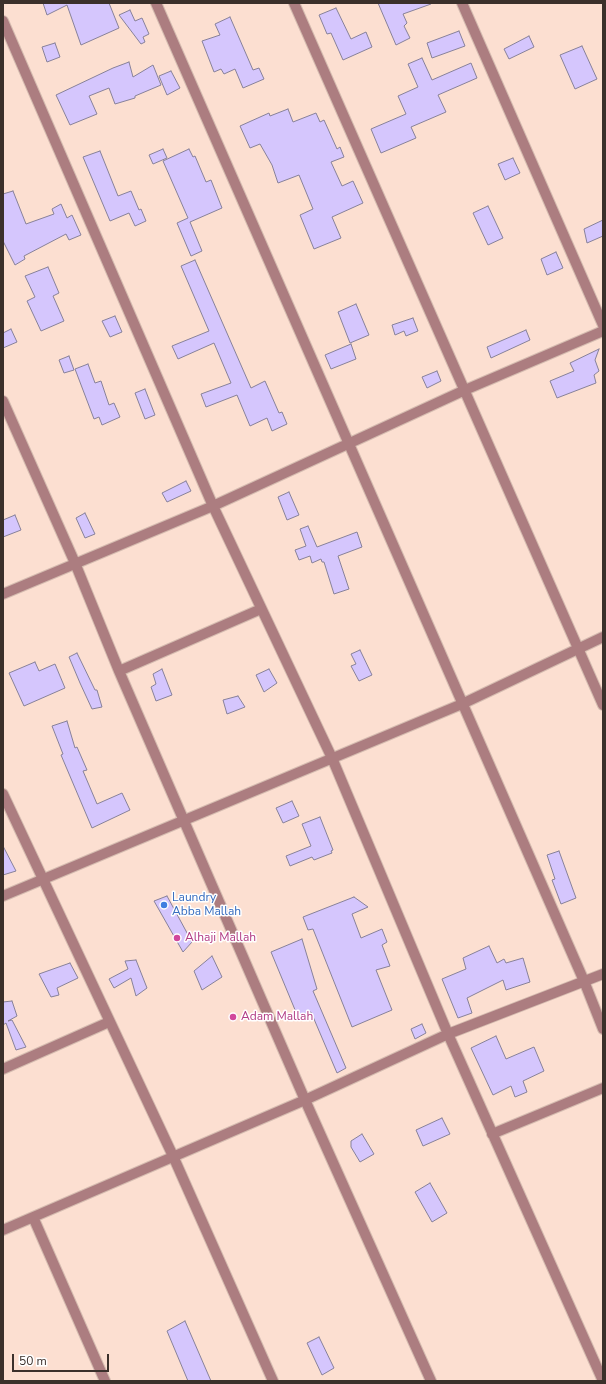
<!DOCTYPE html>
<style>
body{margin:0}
#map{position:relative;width:606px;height:1384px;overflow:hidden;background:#fcdfd1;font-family:"Nunito Sans",sans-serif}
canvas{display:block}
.frame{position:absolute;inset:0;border:4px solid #3b302b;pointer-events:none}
.scale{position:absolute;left:12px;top:1354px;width:97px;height:18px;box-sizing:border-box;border:2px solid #3b302b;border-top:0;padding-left:5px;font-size:12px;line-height:14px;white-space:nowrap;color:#3b302b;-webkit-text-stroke:3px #fff;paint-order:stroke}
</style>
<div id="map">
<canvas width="606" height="1384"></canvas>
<div class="frame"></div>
<div class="scale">50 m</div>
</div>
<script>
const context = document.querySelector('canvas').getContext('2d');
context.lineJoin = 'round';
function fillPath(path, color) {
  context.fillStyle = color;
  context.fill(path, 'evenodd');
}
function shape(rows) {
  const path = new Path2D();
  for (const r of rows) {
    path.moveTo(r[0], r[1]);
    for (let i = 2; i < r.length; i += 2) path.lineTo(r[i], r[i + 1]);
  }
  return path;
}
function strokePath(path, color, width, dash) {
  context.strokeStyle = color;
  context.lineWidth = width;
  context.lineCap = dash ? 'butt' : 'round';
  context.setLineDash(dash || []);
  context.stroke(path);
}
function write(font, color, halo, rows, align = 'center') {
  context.font = font + ' "Nunito Sans",sans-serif';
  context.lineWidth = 3;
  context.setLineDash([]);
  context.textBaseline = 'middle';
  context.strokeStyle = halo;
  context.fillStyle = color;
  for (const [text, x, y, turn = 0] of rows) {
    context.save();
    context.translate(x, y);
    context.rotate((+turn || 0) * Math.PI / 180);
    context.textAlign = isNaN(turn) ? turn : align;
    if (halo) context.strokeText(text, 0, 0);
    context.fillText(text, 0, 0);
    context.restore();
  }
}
const building = shape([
 [43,3,109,3,119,28,81,45,67,5,47,15,43,3],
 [378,3,431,3,431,4,403,14,407,23,404,26,410,38,396,45,378,3],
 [336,8,351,39,366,32,372,47,343,60,331,33,327,34,319,15,336,8],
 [130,10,135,21,142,18,149,34,143,37,145,42,141,44,119,15,130,10],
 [230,17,253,70,259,68,264,79,243,88,235,69,224,74,221,69,214,72,202,41,220,35,215,24,230,17],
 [459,31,465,46,432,58,427,43,459,31],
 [529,36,534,47,509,59,504,49,529,36],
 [55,43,60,57,47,62,42,47,55,43],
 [582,46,597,79,575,89,560,55,582,46],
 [422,58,432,80,471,63,477,78,438,95,446,112,411,127,416,138,381,153,371,129,406,114,398,96,418,87,408,64,422,58],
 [129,62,133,77,153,65,161,85,135,96,135,98,115,104,109,88,89,96,97,114,70,125,56,95,113,68,129,62],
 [171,71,180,88,167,95,159,76,171,71],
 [288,109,293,122,316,113,320,122,324,120,337,149,340,147,344,157,331,162,342,186,353,181,363,203,332,217,341,238,314,249,300,215,313,209,299,175,278,183,272,165,260,144,250,148,240,126,269,113,270,116,288,109],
 [163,149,167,158,153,164,149,155,163,149],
 [189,149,193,157,195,156,206,182,211,180,222,208,190,222,202,251,191,256,177,223,188,218,163,161,189,149],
 [100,151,118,196,131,191,139,210,141,209,146,221,135,226,129,213,110,221,83,157,100,151],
 [513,158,520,173,505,180,498,164,513,158],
 [13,191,26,224,54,214,52,209,61,204,67,218,72,215,81,235,69,240,66,234,24,256,25,259,15,265,3,241,3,194,13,191],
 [488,206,503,238,488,245,473,213,488,206],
 [603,220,603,236,587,243,584,229,603,220],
 [556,252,563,268,547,275,541,259,556,252],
 [195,260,251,388,265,381,279,413,282,412,287,424,272,431,267,418,250,426,237,395,206,407,201,394,231,383,214,343,178,359,172,346,209,331,181,266,195,260],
 [48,267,59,293,53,296,64,321,41,331,27,301,35,297,25,276,48,267],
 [356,304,369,335,350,343,338,312,356,304],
 [115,316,122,332,110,337,102,321,115,316],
 [413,318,418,331,406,336,404,331,395,335,392,325,413,318],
 [11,329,17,342,3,348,3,333,11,329],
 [526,330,530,340,491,358,487,347,526,330],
 [351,344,356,359,331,369,325,355,351,344],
 [599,349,595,360,599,371,594,375,596,383,557,398,550,381,574,371,570,363,599,349],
 [69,356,74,370,64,373,59,360,69,356],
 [88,364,95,383,101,381,109,405,114,403,120,417,102,425,99,417,94,419,75,369,88,364],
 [437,371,441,381,427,388,422,377,437,371],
 [145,389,155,415,145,419,135,393,145,389],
 [186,481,191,491,167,502,162,493,186,481],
 [289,492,299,515,287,520,278,497,289,492],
 [85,513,95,534,85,538,76,518,85,513],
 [15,515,21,530,3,537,3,520,15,515],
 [308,526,317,547,357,532,362,547,338,556,349,589,334,594,324,562,322,562,321,559,312,563,310,556,299,560,295,550,306,546,300,529,308,526],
 [360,650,372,675,359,681,351,666,356,664,351,654,360,650],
 [77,653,95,690,97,690,102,707,92,709,80,683,69,657,77,653],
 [35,662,39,671,55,664,65,688,24,706,9,673,35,662],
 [162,669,172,695,156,701,151,687,156,684,153,674,162,669],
 [269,669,277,683,264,692,256,675,269,669],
 [238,696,245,707,227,714,223,700,238,696],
 [67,721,75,748,77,747,87,770,83,771,97,804,122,793,130,810,92,828,61,755,63,754,52,726,67,721],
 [292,801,299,816,283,823,276,808,292,801],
 [320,817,333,850,331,851,332,853,314,860,312,857,290,866,286,856,311,846,302,824,320,817],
 [3,846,16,871,3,875,3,846],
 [559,851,576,898,561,904,552,880,555,879,547,855,559,851],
 [167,896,192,942,183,952,154,901,167,896],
 [354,897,368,907,352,914,361,938,382,929,387,942,382,945,390,966,376,970,392,1010,352,1027,313,929,308,930,303,917,354,897],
 [302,939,317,989,313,991,346,1068,337,1073,311,1012,298,1017,271,952,302,939],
 [489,946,497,963,504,959,506,963,523,958,530,982,506,990,503,980,467,998,472,1013,458,1018,442,979,466,969,463,958,489,946],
 [212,956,222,977,202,990,194,971,212,956],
 [136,960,147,988,136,996,131,978,114,988,109,979,128,969,125,961,136,960],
 [70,963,78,978,57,988,59,995,51,997,39,974,70,963],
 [12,1001,17,1016,8,1021,12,1020,26,1047,16,1050,6,1023,3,1025,3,1002,12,1001],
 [422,1024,426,1033,415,1039,411,1029,422,1024],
 [496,1036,506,1059,534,1047,544,1071,523,1081,527,1092,515,1097,511,1086,493,1095,471,1048,496,1036],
 [442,1118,450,1134,423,1146,416,1130,442,1118],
 [362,1134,374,1154,360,1162,351,1147,351,1141,362,1134],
 [430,1183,447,1213,432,1222,415,1192,430,1183],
 [185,1321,211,1381,188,1381,167,1331,185,1321],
 [319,1337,334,1368,322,1375,307,1343,319,1337]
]);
const minor = shape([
 [156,3,584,981,603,1029],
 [294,3,603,705],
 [462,3,603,325],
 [3,21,213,506,332,758,448,1034,603,1381],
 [3,401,75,563,119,671,305,1100,431,1381],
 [3,594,213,506,465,390,603,331],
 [119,671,261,609],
 [3,794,173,1156,273,1381],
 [3,896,462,704,603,637],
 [3,1069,109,1022],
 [492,1134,603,1088],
 [33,1217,105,1381],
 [3,1230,305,1100,448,1034,603,974]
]);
const markers = [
 [164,905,4,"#3f7fe0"],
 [177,938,4,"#d1479c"],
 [233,1017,4,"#d1479c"]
];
const shopNames = [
 ["Laundry",172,898],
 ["Abba Mallah",172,912]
];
const hotelNames = [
 ["Alhaji Mallah",185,938],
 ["Adam Mallah",241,1017]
];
fillPath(building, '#d5c6fd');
strokePath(building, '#878199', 1);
strokePath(minor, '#d5bcb0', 12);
strokePath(minor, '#ac7d80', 10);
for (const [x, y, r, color] of markers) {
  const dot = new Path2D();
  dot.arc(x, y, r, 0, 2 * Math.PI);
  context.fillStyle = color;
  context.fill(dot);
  strokePath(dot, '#fff', 1.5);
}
write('12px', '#366cbe', '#fff', shopNames, 'left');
write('12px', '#b23c85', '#fff', hotelNames, 'left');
</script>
